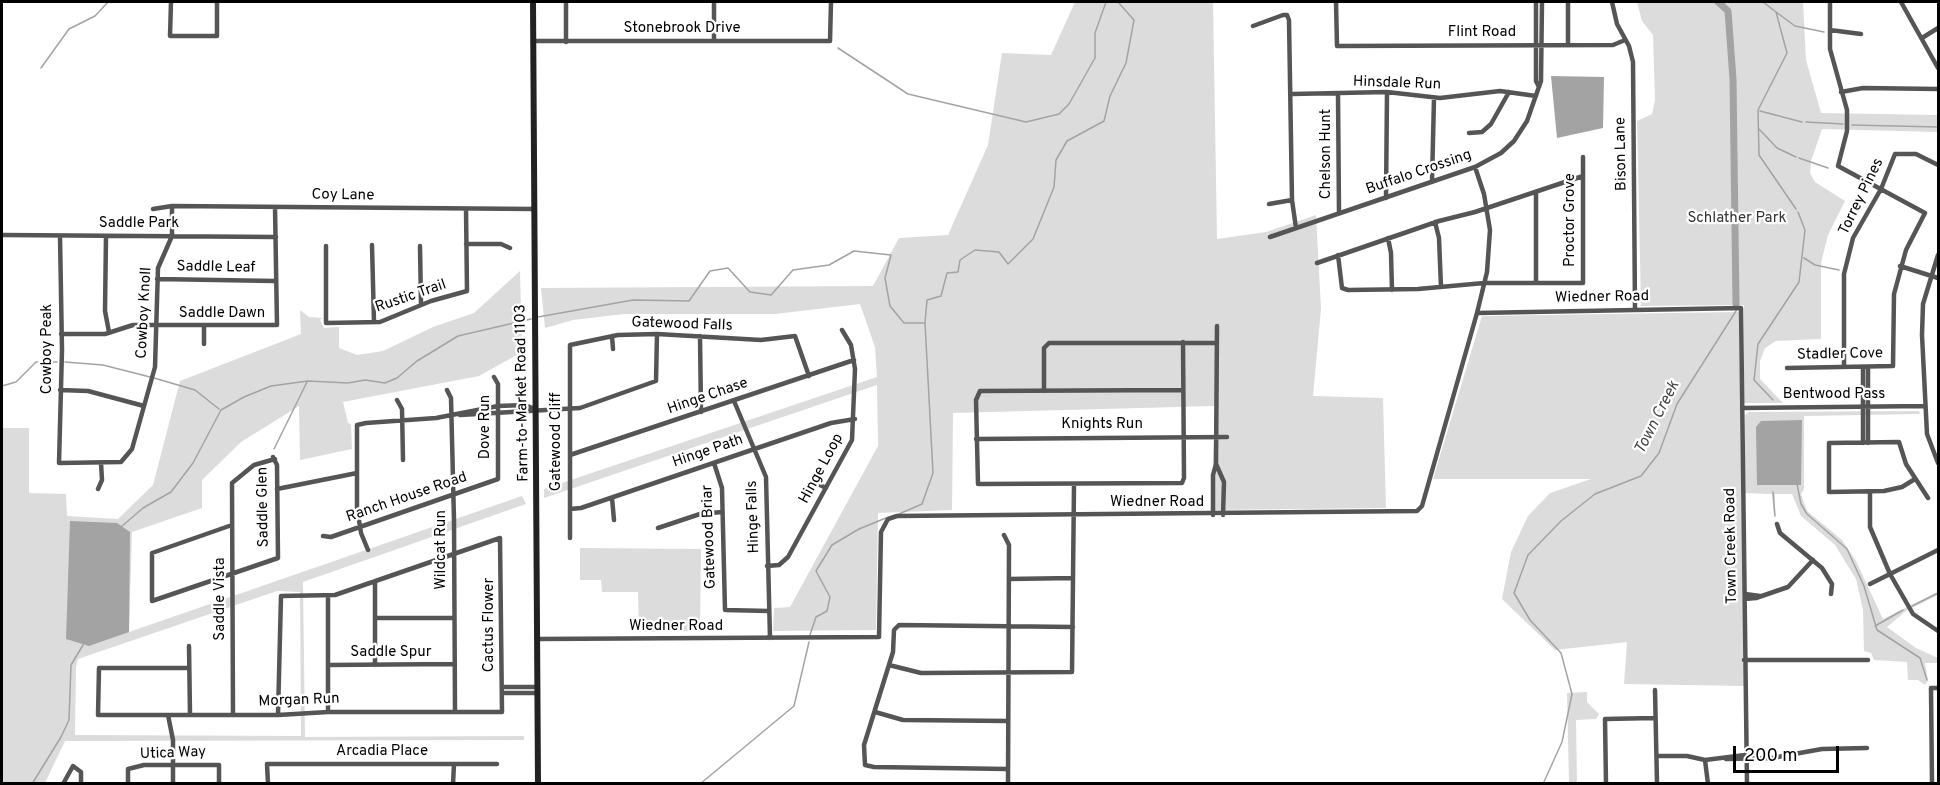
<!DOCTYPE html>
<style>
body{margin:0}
#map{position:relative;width:1940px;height:785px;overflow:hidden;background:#fff;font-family:Overpass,sans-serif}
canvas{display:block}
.frame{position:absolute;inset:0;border:3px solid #000;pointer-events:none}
.scale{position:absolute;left:1733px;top:746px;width:106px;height:27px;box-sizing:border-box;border:3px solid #000;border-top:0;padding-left:8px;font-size:18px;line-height:21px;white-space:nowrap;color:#000;-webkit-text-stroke:4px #fff;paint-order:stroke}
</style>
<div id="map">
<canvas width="1940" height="785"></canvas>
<div class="frame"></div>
<div class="scale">200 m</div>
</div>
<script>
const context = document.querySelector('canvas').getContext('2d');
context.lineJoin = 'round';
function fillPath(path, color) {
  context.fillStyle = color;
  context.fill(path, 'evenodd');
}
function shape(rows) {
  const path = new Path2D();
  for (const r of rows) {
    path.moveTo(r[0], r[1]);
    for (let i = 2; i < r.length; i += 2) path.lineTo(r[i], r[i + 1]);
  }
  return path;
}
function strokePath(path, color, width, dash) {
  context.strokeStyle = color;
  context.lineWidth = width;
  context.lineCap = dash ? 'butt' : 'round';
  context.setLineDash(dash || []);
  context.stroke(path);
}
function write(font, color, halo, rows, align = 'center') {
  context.font = font + ' Overpass,sans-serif';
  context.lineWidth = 4.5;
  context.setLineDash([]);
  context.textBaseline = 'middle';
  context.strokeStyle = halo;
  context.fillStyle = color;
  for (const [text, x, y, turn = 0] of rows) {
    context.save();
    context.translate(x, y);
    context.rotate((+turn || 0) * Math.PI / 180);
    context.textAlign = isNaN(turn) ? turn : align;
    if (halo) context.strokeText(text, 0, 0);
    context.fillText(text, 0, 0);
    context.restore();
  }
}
const green = shape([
 [1075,2,1213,2,1217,239,1266,232,1316,215,1321,309,1313,396,1383,398,1386,508,1211,510,1215,406,953,413,952,510,878,513,876,630,773,631,774,608,790,607,878,446,877,385,544,498,544,489,877,377,875,347,860,304,775,314,624,314,573,320,545,328,541,288,873,286,899,238,948,235,988,145,1002,53,1051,55],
 [1637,2,1803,2,1806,60,1821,113,1938,115,1938,132,1822,129,1811,161,1810,173,1815,182,1845,201,1828,235,1821,263,1821,339,1776,341,1765,348,1760,361,1760,379,1783,403,1744,403,1744,305,1641,306,1637,121,1652,114,1655,100,1653,35,1642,21],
 [520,271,522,352,479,376,343,402,348,423,351,424,352,449,300,460,299,406,241,442,202,480,202,508,132,532,129,632,522,496,526,504,303,582,305,737,524,736,524,740,65,741,45,783,2,784,2,428,29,428,29,493,66,494,67,516,118,519,153,485,180,381,301,334,300,310,309,317,322,318,320,320,324,328,339,327,339,348,357,355,383,351,433,327,474,313],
 [277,591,300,592,301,736,75,735,76,667,78,659],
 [1739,312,1744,686,1624,684,1627,642,1555,650,1502,599,1511,552,1528,516,1550,493,1591,479,1433,479,1482,316],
 [1919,411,1920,414,1804,416,1804,489,1801,494,1807,511,1842,540,1856,561,1883,619,1938,592,1938,595,1906,611,1887,627,1916,648,1938,658,1938,663,1925,663,1928,680,1925,685,1918,680,1908,680,1907,662,1874,660,1871,653,1864,651,1863,610,1856,579,1835,545,1801,516,1792,494,1775,494,1774,516,1772,494,1744,493,1745,415,1749,412],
 [580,548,701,549,700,631,639,632,638,592,602,592,601,580,580,580],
 [1587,692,1587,702,1599,714,1596,719,1576,720,1577,783,1569,783,1567,693]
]);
const water = shape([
 [1551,76,1604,77,1603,128,1557,138],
 [1802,420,1801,485,1757,485,1756,427,1761,421],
 [70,521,117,523,130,532,129,632,89,646,66,639]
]);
const stream = shape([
 [1763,2,1776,12,1787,53,1758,110,1759,155,1796,209],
 [1776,12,1795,26,1824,32],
 [838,48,908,94,1026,122,1059,114,1069,104,1095,58,1095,33,1106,2],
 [41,68,69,29,95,16,108,2],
 [1760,111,1802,122],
 [1806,122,1843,124],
 [1852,125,1938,127],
 [1759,129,1777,148,1796,157],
 [1799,158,1828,168],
 [1804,258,1815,265,1839,270],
 [538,317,633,300,689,301,710,271,728,268,750,292,771,295,793,270,829,265,854,251,891,255,885,278,890,306,904,323,925,323],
 [65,362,103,365,150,377],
 [154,378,195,390,219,409],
 [2,386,16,382,36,362,57,362],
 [1773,400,1754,380,1758,344,1799,282,1805,230,1798,212],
 [274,449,307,382],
 [1797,484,1801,504,1807,514,1847,549,1864,586,1877,630,1920,658,1927,680],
 [1773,492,1775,516],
 [899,514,922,504,933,473,925,323,927,300,941,296,947,273,958,272,960,260,975,250,999,252,1008,264,1033,239,1054,187,1056,160,1067,141,1104,121,1110,96,1126,63,1134,20,1118,2],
 [121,527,143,508,171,492,193,463,221,410,244,397,271,386,308,381,348,383,365,380,385,383,397,378,417,361,458,336,531,319],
 [1912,606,1938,593],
 [1875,626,1903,610],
 [810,635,816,617,827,611,830,597,816,571,832,545,859,529,886,518],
 [32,784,61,737,69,720,71,665,83,645],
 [700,784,794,706,809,642],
 [1543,784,1562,742,1572,694,1561,653,1530,620,1514,593,1528,555,1561,521,1595,494,1641,476,1659,453,1677,404,1736,311]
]);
const river = shape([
 [1718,2,1728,11,1733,79,1736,304]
]);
const minor = shape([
 [171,2,170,36,217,36,217,2],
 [1336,2,1337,46,1613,45,1625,40],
 [1536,2,1536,81,1539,87],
 [1568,2,1568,44],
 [1612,2,1617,24,1629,46,1633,62,1635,310],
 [1901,2,1938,68],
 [1253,26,1283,15,1287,15,1289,20,1292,200,1296,228],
 [1830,30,1861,34],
 [1922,38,1938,28],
 [533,41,830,41,831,2],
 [714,41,714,2],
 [566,42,566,2],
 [1841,92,1863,88,1938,89],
 [1292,94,1387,92,1440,98,1500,91,1536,96],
 [1338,94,1339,213],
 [1469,133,1482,132,1491,124,1509,92],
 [1475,167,1484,194,1490,230,1487,272,1477,313],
 [1432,182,1434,98],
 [1536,192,1536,283],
 [1386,198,1387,92],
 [1269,204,1292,200],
 [153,209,172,206,534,209],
 [1435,222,1439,238,1441,287],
 [2,235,276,237],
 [60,236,62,350,59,463,121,462,132,449,155,367,158,268,172,236,172,206],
 [106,236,105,311,109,332],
 [1270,237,1475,167,1501,153,1514,141,1527,121,1541,81,1542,2],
 [1388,238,1391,253,1392,290],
 [466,244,501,244,510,248],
 [372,245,374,322],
 [326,246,326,323,380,322,431,301,467,291,466,209],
 [420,246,421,305],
 [1338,255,1342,288,1348,290,1418,289,1484,283,1583,283,1583,157],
 [1938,255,1923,304,1922,335,1927,434,1938,463],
 [1317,263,1439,221,1475,212,1583,176],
 [1900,266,1938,278],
 [157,279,275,281],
 [61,334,105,334,133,325,277,325,275,207],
 [612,336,613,349],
 [700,336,701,412],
 [1183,342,1184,478,1182,483,978,484,976,400,980,391,1183,390],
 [204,344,204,326],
 [1844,367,1844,274,1853,238,1881,189,1895,154,1916,154,1938,165],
 [1863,367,1863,443],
 [1787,368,1893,366,1894,294,1906,250,1925,213,1838,166,1847,131,1847,110,1830,49,1830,2],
 [60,390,88,391,144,406],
 [447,390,451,398,454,520,455,712],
 [1044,391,1044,348,1049,343,1215,343],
 [397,400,402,409,403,460],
 [734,401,766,477,770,638],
 [1742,408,1925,406],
 [460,415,580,408,656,381,657,334],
 [976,439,1227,437],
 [1868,443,1868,367],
 [570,455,854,360],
 [714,463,722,488,725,610,769,611],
 [1216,464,1224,482,1223,515],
 [1915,479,1902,487,1884,491,1829,492,1829,443,1899,442,1906,464,1928,498],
 [812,481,826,488],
 [98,489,102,480,101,463],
 [277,489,357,473],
 [1870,492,1870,527,1890,574,1913,614,1938,631],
 [612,498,614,520],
 [570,509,581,508,831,423,855,419],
 [1213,515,1213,475,1216,464,1217,326],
 [1777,524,1780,533,1822,568,1832,584,1831,594],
 [232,525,152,553,152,601,278,558,277,465,273,457],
 [658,528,700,514,722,512],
 [1004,535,1009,545,1008,784],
 [323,536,331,537,498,479,498,384,494,377],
 [570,538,570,345,618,335,657,334,761,340,795,336,809,376],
 [368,550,361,533,357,508,357,425,366,423,436,418,498,406,525,405,535,409],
 [767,566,779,565,788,557,852,440,855,369,851,345,842,330],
 [1009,579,1073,578],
 [375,581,375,665],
 [1870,584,1938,550],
 [1745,594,1760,596],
 [1745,599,1756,598,1788,587,1813,560],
 [375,618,454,618],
 [537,639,879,637,881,532,888,519,897,516,1417,511,1422,506,1477,313,1741,308,1747,784],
 [189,646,190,715],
 [1744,660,1868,660],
 [328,665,455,664],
 [889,665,921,673,1072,672,1074,485],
 [189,668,99,668,98,715,278,715,328,712,502,712,500,538,335,595,281,596,278,715],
 [502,687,537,687],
 [1655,690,1657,784],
 [502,693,537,693],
 [328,712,328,597],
 [875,712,903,720,1008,721],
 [168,715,173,740,173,784],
 [233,715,232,483,254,465,275,459],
 [1657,756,1687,756,1705,760,1745,755],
 [1726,759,1772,758,1822,749,1867,748],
 [1705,760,1708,784],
 [1008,769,874,767,865,765,864,745,893,652,894,630,899,625,1073,627],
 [63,784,73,766,81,772,81,784],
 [128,784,128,769,144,765,219,765,219,784],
 [268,784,267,764,497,764],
 [453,784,454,764],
 [1606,784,1605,719,1655,718],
 [1932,784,1931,688,1938,688]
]);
const secondary = shape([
 [533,2,538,784]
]);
const streetNames = [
 ["Stonebrook Drive",682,29],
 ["Flint Road",1482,33],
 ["Hinsdale Run",1397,84,2],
 ["Chelson Hunt",1327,154,-90],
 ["Bison Lane",1622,154,-91],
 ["Buffalo Crossing",1419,173,-19],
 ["Coy Lane",343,196,1],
 ["Torrey Pines",1862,197,-64],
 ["Proctor Grove",1571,220,-90],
 ["Saddle Park",139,224],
 ["Saddle Leaf",216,268,1],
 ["Rustic Trail",411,297,-19],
 ["Wiedner Road",1602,298,-1],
 ["Cowboy Knoll",145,313,-87],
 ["Saddle Dawn",222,314],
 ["Gatewood Falls",682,325,2],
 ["Cowboy Peak",48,349,-90],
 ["Stadler Cove",1840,355,-1],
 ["Farm-to-Market Road 1103",523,393,-91],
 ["Bentwood Pass",1834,395],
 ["Hinge Chase",708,397,-19],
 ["Knights Run",1102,425],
 ["Dove Run",486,427,-90],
 ["Gatewood Cliff",557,442,-90],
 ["Hinge Path",708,452,-19],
 ["Hinge Loop",822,469,-62],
 ["Ranch House Road",407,498,-19],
 ["Wiedner Road",1157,503],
 ["Saddle Glen",264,507,-91],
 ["Hinge Falls",754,517,-92],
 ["Gatewood Briar",710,537,-92],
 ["Town Creek Road",1732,546,-91],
 ["Wildcat Run",442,550,-90],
 ["Saddle Vista",221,599,-90],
 ["Cactus Flower",490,625,-90],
 ["Wiedner Road",676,627],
 ["Saddle Spur",391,653],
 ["Morgan Run",299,701,-2],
 ["Arcadia Place",382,752],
 ["Utica Way",173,754,-2]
];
const parkNames = [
 ["Schlather Park",1737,219]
];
const waterNames = [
 ["Town Creek",1658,418,-63]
];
fillPath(green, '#dcdcdc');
fillPath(water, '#a3a3a3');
strokePath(stream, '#a3a3a3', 1.5);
strokePath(river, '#a3a3a3', 7);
strokePath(minor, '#555', 4.5);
strokePath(secondary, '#222', 6);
write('15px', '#000', '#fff', streetNames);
write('15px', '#333', '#fff', parkNames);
write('italic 16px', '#444', '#fff', waterNames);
</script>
